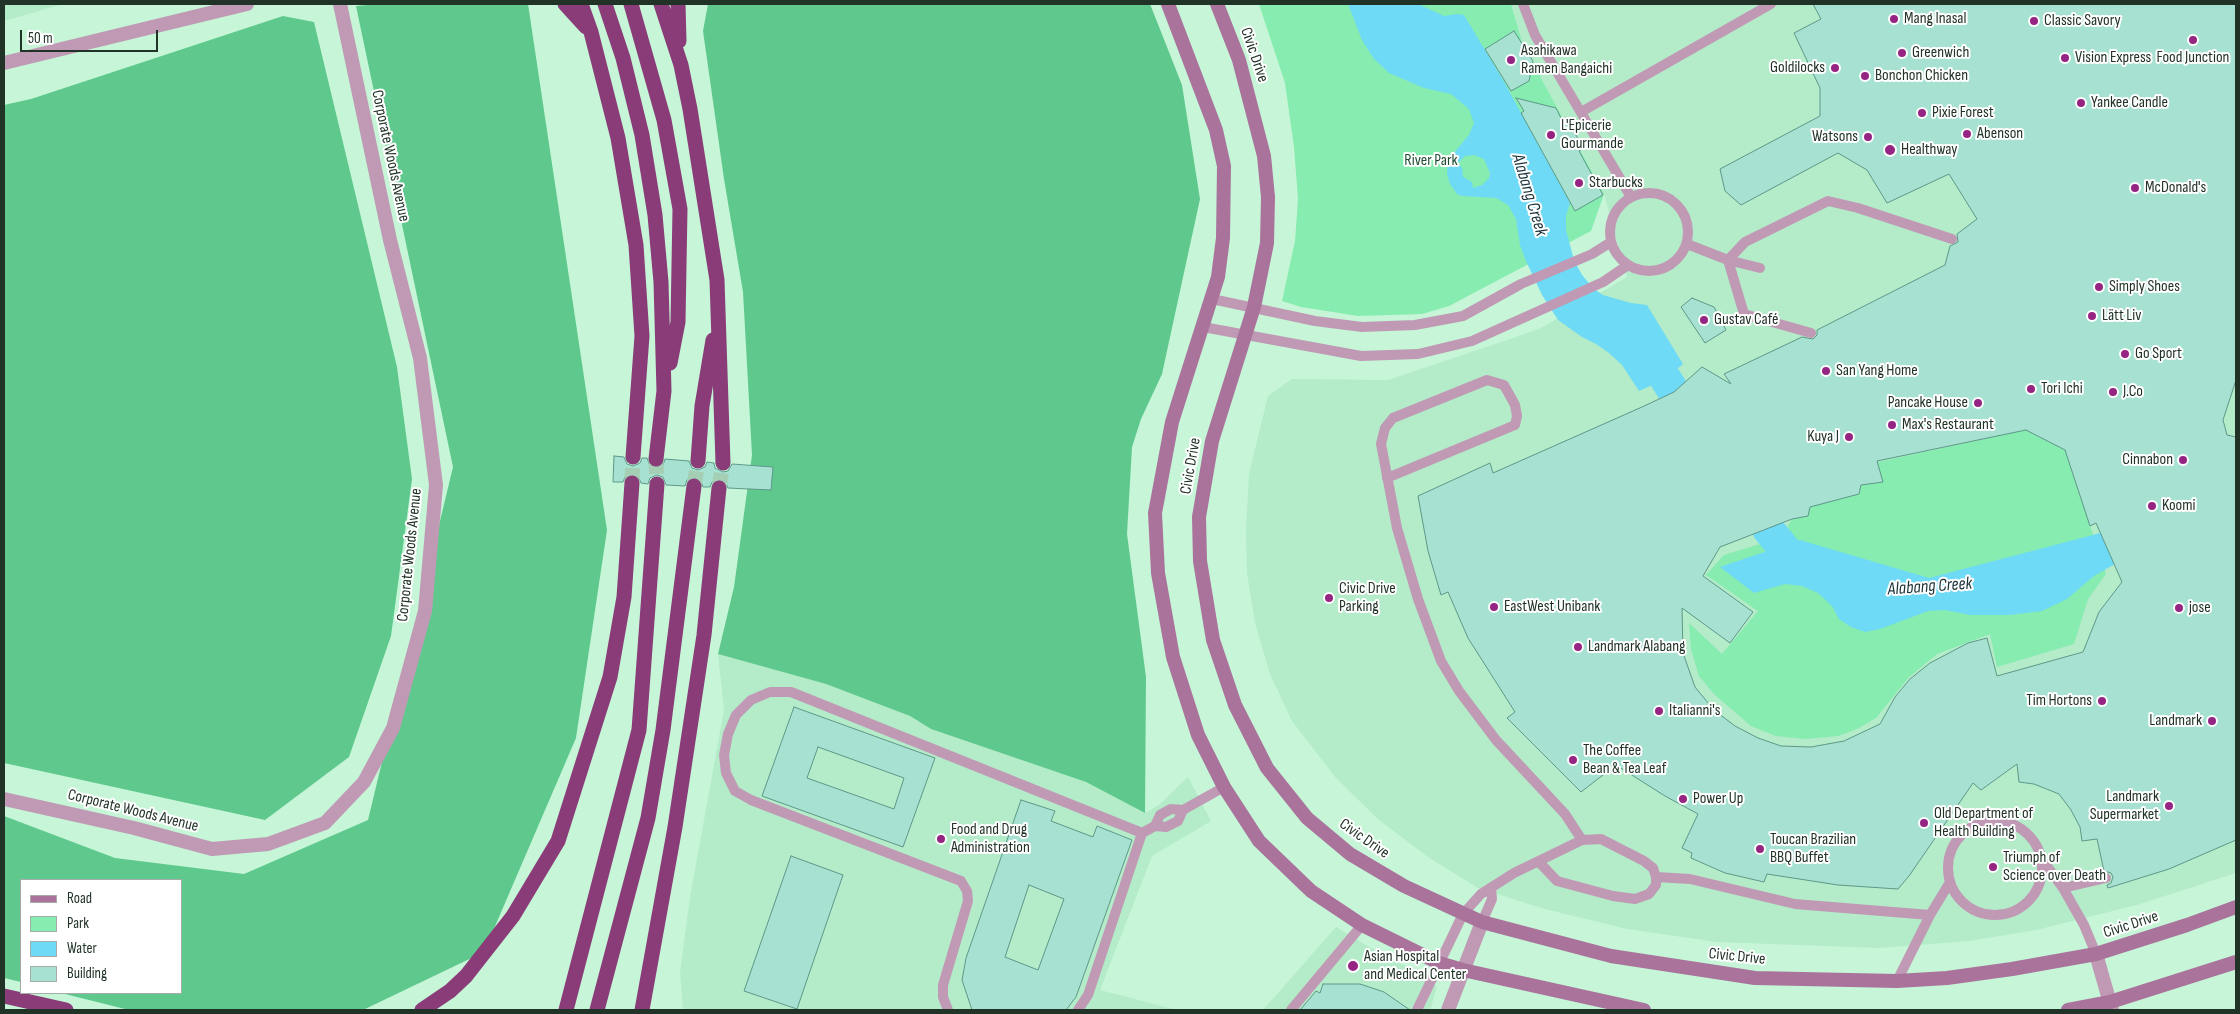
<!DOCTYPE html>
<meta charset="utf-8">
<style>
body{margin:0}
#map{position:relative;width:2240px;height:1014px;overflow:hidden;background:#c6f6d7;font-family:"Sofia Sans Condensed",sans-serif}
canvas{display:block}
.frame{position:absolute;inset:0;border:5px solid #213327;pointer-events:none}
.legend{position:absolute;left:20px;top:879px;width:162px;height:115px;box-sizing:border-box;background:#fff;border:1px solid #a6ada9;margin:0;padding:6px 9px;list-style:none;font-size:15px;color:#213327}
.legend li{display:flex;align-items:center;gap:10px;height:25px}
.legend b{width:25px;border:1px solid #a6ada9}
.scale{position:absolute;left:20px;top:30px;width:138px;height:22px;box-sizing:border-box;border:2px solid #213327;border-top:0;padding-left:6px;font-size:15px;line-height:18px;white-space:nowrap;color:#213327;-webkit-text-stroke:4px #fff;paint-order:stroke}
</style>
<div id="map">
<canvas width="2240" height="1014"></canvas>
<div class="frame"></div>
<ul class="legend">
<li><b style="height:6px;background:#aa739c"></b>Road</li>
<li><b style="height:14px;background:#86ecb0"></b>Park</li>
<li><b style="height:14px;background:#6fdaf5"></b>Water</li>
<li><b style="height:14px;background:#a6e1d1"></b>Building</li>
</ul>
<div class="scale">50 m</div>
</div>
<script>
const context = document.querySelector('canvas').getContext('2d');
context.lineJoin = 'round';
function fillPath(path, color) {
  context.fillStyle = color;
  context.fill(path, 'evenodd');
}
function shape(rows) {
  const path = new Path2D();
  for (const r of rows) {
    if (r.length === 3) {
      path.moveTo(r[0] + r[2], r[1]);
      path.arc(r[0], r[1], r[2], 0, 2 * Math.PI);
      continue;
    }
    path.moveTo(r[0], r[1]);
    for (let i = 2; i < r.length; i += 2) path.lineTo(r[i], r[i + 1]);
  }
  return path;
}
function strokePath(path, color, width, dash) {
  context.strokeStyle = color;
  context.lineWidth = width;
  context.lineCap = dash ? 'butt' : 'round';
  context.setLineDash(dash || []);
  context.stroke(path);
}
function write(font, color, halo, rows, align = 'center') {
  context.font = font + ' "Sofia Sans Condensed",sans-serif';
  context.lineWidth = 4;
  context.setLineDash([]);
  context.textBaseline = 'middle';
  context.strokeStyle = halo;
  context.fillStyle = color;
  for (const [text, x, y, turn = 0] of rows) {
    context.save();
    context.translate(x, y);
    context.rotate((+turn || 0) * Math.PI / 180);
    context.textAlign = isNaN(turn) ? turn : align;
    if (halo) context.strokeText(text, 0, 0);
    context.fillText(text, 0, 0);
    context.restore();
  }
}
const built = shape([
 [4,4,63,4,4,21],
 [1511,4,2236,4,2236,873,2137,905,2036,930,1969,941,1879,948,1717,942,1627,929,1545,909,1478,888,1428,857,1379,820,1336,778,1292,721,1270,674,1255,623,1247,573,1246,530,1249,474,1268,396,1292,379,1388,380,1510,339,1541,328,1627,277,1604,194,1523,45],
 [718,654,826,684,910,716,931,729,1086,782,1145,813,1159,805,1188,777,1211,821,1152,856,1100,990,1177,1010,683,1010,680,973,690,897,724,710],
 [1336,927,1384,956,1425,975,1437,987,1430,1010,1263,1010]
]);
const green = shape([
 [1259,4,1511,4,1523,45,1604,194,1591,231,1449,306,1422,314,1358,316,1301,307,1282,301,1295,241,1298,199,1294,147,1285,83],
 [2026,430,2065,450,2106,574,2088,599,2074,644,1997,667,1990,634,1937,654,1909,677,1876,718,1857,729,1838,736,1805,739,1776,736,1751,726,1715,695,1699,676,1691,649,1689,623,1722,654,1758,611,1706,575,1724,555,1790,535,1788,526,1792,519,1810,507,1858,494,1861,485,1882,482,1878,462]
]);
const forest = shape([
 [379,4,528,4,607,530,576,738,484,952,363,1010,129,1010,61,993,181,993,181,880,21,880,21,982,4,978,4,816,115,858,244,874,368,820,453,467,356,6],
 [708,4,1150,4,1182,85,1200,199,1162,374,1141,419,1132,447,1127,534,1146,677,1145,813,1086,782,931,729,910,716,826,684,718,654,734,587,752,455,743,292,724,179,703,31],
 [283,16,314,22,397,367,412,479,391,636,349,757,265,820,4,763,4,105,31,99]
]);
const water = shape([
 [1348,4,1418,4,1444,16,1457,14,1464,15,1503,80,1570,203,1566,216,1566,230,1574,260,1582,275,1594,289,1603,295,1631,303,1647,305,1683,364,1677,369,1679,373,1639,391,1622,365,1609,353,1596,344,1582,337,1558,320,1542,295,1526,261,1520,245,1516,219,1508,205,1496,198,1462,196,1457,194,1450,184,1447,174,1448,160,1469,135,1474,123,1469,109,1451,94,1424,88,1389,73,1374,59,1362,40],
 [1474,155,1484,159,1490,173,1489,178,1482,185,1473,188,1472,182,1463,177,1462,168,1458,163,1465,156],
 [2108,531,2120,561,2094,576,2067,599,2042,611,2009,615,1970,615,1945,610,1928,611,1880,629,1865,632,1851,627,1839,619,1832,606,1818,593,1802,586,1785,584,1754,593,1720,567,1800,540,1929,578]
]);
const river = shape([
 [1641,341,1674,392],
 [1768,529,1795,562,1817,569]
]);
const building = shape([
 [1813,4,2236,4,2236,380,2223,420,2227,435,2236,437,2236,840,2169,869,2108,888,2107,885,2111,883,2113,877,2111,873,2104,871,2097,839,2082,841,2080,827,2071,810,2059,794,2034,784,2019,782,2017,764,1981,790,1973,783,1909,876,1898,889,1838,885,1767,874,1764,882,1725,873,1691,858,1692,853,1682,848,1698,814,1665,796,1616,765,1581,792,1507,718,1515,712,1468,638,1448,592,1441,595,1428,551,1418,496,1490,463,1493,473,1642,407,1674,392,1702,367,1731,384,1724,374,1802,337,1813,339,1817,335,1817,330,1945,265,1950,246,1958,242,1957,234,1977,219,1949,174,1887,203,1867,170,1838,153,1741,205,1725,191,1720,169,1820,116,1820,88,1794,33,1821,19,1813,4],
 [2026,430,2065,450,2090,526,2096,523,2122,582,2099,612,2083,652,1997,676,1987,638,1968,643,1930,663,1910,679,1895,697,1880,724,1844,741,1811,747,1781,746,1758,738,1735,726,1714,710,1695,687,1683,653,1682,608,1730,643,1753,612,1703,576,1720,547,1792,519,1808,516,1810,507,1859,494,1861,485,1883,482,1877,461,2026,430],
 [1514,31,1533,61,1529,81,1511,91,1485,49,1514,31],
 [1516,98,1556,108,1562,120,1566,117,1583,148,1579,151,1603,195,1575,211,1521,113,1524,111,1516,98],
 [1692,298,1714,307,1726,330,1705,343,1681,307,1692,298],
 [614,456,624,457,627,464,633,466,640,463,642,458,647,458,650,466,655,468,663,465,665,459,689,461,692,468,698,470,705,467,707,462,714,463,715,468,723,472,728,471,732,464,773,467,771,490,728,488,725,481,719,479,712,482,710,487,703,487,700,479,695,477,687,480,685,486,666,485,663,477,657,475,650,478,648,484,641,483,638,476,632,474,625,477,623,482,613,482,614,456],
 [794,707,935,758,903,847,762,796,794,707],
 [818,747,904,778,894,809,807,778,818,747],
 [1021,800,1055,811,1051,821,1093,837,1097,826,1132,840,1076,997,1066,1010,972,1010,962,980,966,958,1021,800],
 [1029,885,1064,899,1038,970,1005,957,1029,885],
 [791,856,843,875,797,1009,744,991,791,856],
 [1323,984,1360,984,1384,992,1410,1010,1300,1010,1316,991,1320,993,1323,984]
]);
const motorwayTunnel = shape([
 [656,459,657,484],
 [632,483,633,457],
 [694,486,698,461],
 [719,488,723,463]
]);
const service = shape([
 [1523,4,1535,35,1631,197],
 [1581,112,1771,4],
 [1649,232,39],
 [1687,244,1728,260,1760,268],
 [1212,299,1315,321,1362,327,1415,325,1463,316,1521,284,1592,254,1611,242],
 [1203,327,1361,356,1418,354,1472,341,1603,282,1628,265],
 [1811,333,1744,314,1728,260,1745,242,1828,201,1858,208,1952,239],
 [1387,478,1515,425,1517,416,1515,405,1504,385,1487,380,1393,418,1385,428,1381,444,1397,528,1418,599,1441,661,1459,691,1496,740,1565,814,1582,840],
 [1995,868,47],
 [1155,826,1160,815,1171,809,1183,810],
 [2041,858,2063,888,2084,925,2096,954],
 [1656,877,1690,879,1795,904,1930,915],
 [2063,888,2106,878],
 [1482,922,1492,899,1491,888],
 [1897,981,1930,915,1950,882],
 [948,1010,943,997,943,985,968,901,967,891,961,881,751,800,735,791,726,773,724,755,728,734,736,715,751,700,770,692,791,692,1142,833],
 [1078,1010,1088,995,1142,833,1155,826,1166,827,1178,821,1183,810,1224,787],
 [1291,1010,1362,925],
 [1417,1010,1463,914,1481,894,1514,873,1582,840,1601,839,1644,861,1653,868,1656,877,1656,885,1649,894,1635,899,1613,896,1557,881,1539,862]
]);
const minor = shape([
 [4,799,134,828,212,849,268,844,325,823,364,782,393,728,425,611,436,485,420,358,390,240,340,4],
 [2096,954,2112,1010],
 [1448,1010,1482,922]
]);
const tertiary = shape([
 [4,63,247,4]
]);
const secondary = shape([
 [1168,4,1216,130,1224,166,1223,238,1218,277,1172,422,1155,513,1158,573,1173,657,1198,735,1224,787,1259,841,1311,891,1362,925,1439,963,1463,970,1644,1010],
 [1217,4,1239,60,1264,156,1268,197,1267,243,1254,307,1212,441,1199,517,1200,561,1213,640,1235,705,1267,768,1307,818,1350,854,1404,886,1482,922,1611,956,1755,978,1897,981,1947,978,2012,969,2096,954,2187,925,2236,907],
 [2068,1010,2110,1002,2236,962]
]);
const motorway = shape([
 [565,4,586,27],
 [581,4,591,32,618,138,636,245,642,336,633,457],
 [605,4,623,58,642,135,655,215,661,282,664,391,656,459],
 [631,4,664,120,680,209,678,322,670,363],
 [661,4,681,65,690,109,717,280,723,463],
 [678,4,679,41],
 [698,461,702,406,713,340],
 [4,996,66,1010],
 [422,1010,450,991,466,976,513,916,558,841,610,677,624,597,632,483],
 [566,1010,639,730,657,484],
 [597,1010,648,818,663,730,694,486],
 [642,1010,675,827,704,635,719,488]
]);
const markers = [
 [1894,19,5,"#962482"],
 [2034,21,5,"#962482"],
 [2193,40,5,"#962482"],
 [1902,53,5,"#962482"],
 [2065,58,5,"#962482"],
 [1511,60,5,"#962482"],
 [1835,68,5,"#962482"],
 [1865,76,5,"#962482"],
 [2081,103,5,"#962482"],
 [1922,113,5,"#962482"],
 [1967,134,5,"#962482"],
 [1551,135,5,"#962482"],
 [1868,137,5,"#962482"],
 [1890,150,6,"#962482"],
 [1579,183,5,"#962482"],
 [2135,188,5,"#962482"],
 [2099,287,5,"#962482"],
 [2092,316,5,"#962482"],
 [1704,320,5,"#962482"],
 [2125,354,5,"#962482"],
 [1826,371,5,"#962482"],
 [2031,389,5,"#962482"],
 [2113,392,5,"#962482"],
 [1978,403,5,"#962482"],
 [1892,425,5,"#962482"],
 [1849,437,5,"#962482"],
 [2183,460,5,"#962482"],
 [2152,506,5,"#962482"],
 [1329,598,5,"#962482"],
 [1494,607,5,"#962482"],
 [2179,608,5,"#962482"],
 [1578,647,5,"#962482"],
 [2102,701,5,"#962482"],
 [1659,711,5,"#962482"],
 [2212,721,5,"#962482"],
 [1573,760,5,"#962482"],
 [1683,799,5,"#962482"],
 [2169,806,5,"#962482"],
 [1924,823,5,"#962482"],
 [941,839,5,"#962482"],
 [1760,849,5,"#962482"],
 [1993,867,5,"#962482"],
 [1353,966,6,"#962482"]
];
const poiNames = [
 ["Mang Inasal",1904,19],
 ["Classic Savory",2044,21],
 ["Asahikawa",1521,51],
 ["Ramen Bangaichi",1521,69],
 ["Greenwich",1912,53],
 ["Vision Express",2075,58],
 ["Food Junction",2193,58,"center"],
 ["Goldilocks",1825,68,"right"],
 ["Bonchon Chicken",1875,76],
 ["Yankee Candle",2091,103],
 ["Pixie Forest",1932,113],
 ["L'Epicerie",1561,126],
 ["Gourmande",1561,144],
 ["Abenson",1977,134],
 ["Watsons",1858,137,"right"],
 ["Healthway",1901,150],
 ["Starbucks",1589,183],
 ["McDonald's",2145,188],
 ["Simply Shoes",2109,287],
 ["Lätt Liv",2102,316],
 ["Gustav Café",1714,320],
 ["Go Sport",2135,354],
 ["San Yang Home",1836,371],
 ["Tori Ichi",2041,389],
 ["J.Co",2123,392],
 ["Pancake House",1968,403,"right"],
 ["Max's Restaurant",1902,425],
 ["Kuya J",1839,437,"right"],
 ["Cinnabon",2173,460,"right"],
 ["Koomi",2162,506],
 ["Civic Drive",1339,589],
 ["Parking",1339,607],
 ["EastWest Unibank",1504,607],
 ["jose",2189,608],
 ["Landmark Alabang",1588,647],
 ["Tim Hortons",2092,701,"right"],
 ["Italianni's",1669,711],
 ["Landmark",2202,721,"right"],
 ["The Coffee",1583,751],
 ["Bean & Tea Leaf",1583,769],
 ["Landmark",2159,797,"right"],
 ["Supermarket",2159,815,"right"],
 ["Power Up",1693,799],
 ["Old Department of",1934,814],
 ["Health Building",1934,832],
 ["Food and Drug",951,830],
 ["Administration",951,848],
 ["Toucan Brazilian",1770,840],
 ["BBQ Buffet",1770,858],
 ["Triumph of",2003,858],
 ["Science over Death",2003,876],
 ["Asian Hospital",1364,957],
 ["and Medical Center",1364,975]
];
const streetNames = [
 ["Civic Drive",1254,55,71],
 ["Corporate Woods Avenue",390,156,78],
 ["Civic Drive",1191,466,-80],
 ["Corporate Woods Avenue",410,555,-84],
 ["Corporate Woods Avenue",133,811,14],
 ["Civic Drive",1364,839,35],
 ["Civic Drive",2131,925,-18],
 ["Civic Drive",1737,957,6]
];
const parkNames = [
 ["River Park",1431,161]
];
const waterNames = [
 ["Alabang Creek",1529,195,73],
 ["Alabang Creek",1930,587,-4]
];
fillPath(built, '#b4ebc8');
fillPath(green, '#86ecb0');
fillPath(forest, '#5fc98d');
fillPath(water, '#6fdaf5');
strokePath(river, '#6fdaf5', 32);
fillPath(building, '#a6e1d1');
strokePath(building, '#5e9889', 1);
strokePath(motorwayTunnel, '#a5cfb4', 15, [15, 8]);
strokePath(service, '#c09ab5', 10);
strokePath(minor, '#c09ab5', 14);
strokePath(tertiary, '#c09ab5', 14);
strokePath(secondary, '#aa739c', 14);
strokePath(motorway, '#8a3c79', 15);
for (const [x, y, r, color] of markers) {
  const dot = new Path2D();
  dot.arc(x, y, r, 0, 2 * Math.PI);
  context.fillStyle = color;
  context.fill(dot);
  strokePath(dot, '#fff', 2);
}
write('16px', '#213327', '#fff', poiNames, 'left');
write('16px', '#213327', '#fff', streetNames);
write('16px', '#1f4b32', '#fff', parkNames);
write('italic 18px', '#1a3238', '#fff', waterNames);
</script>
